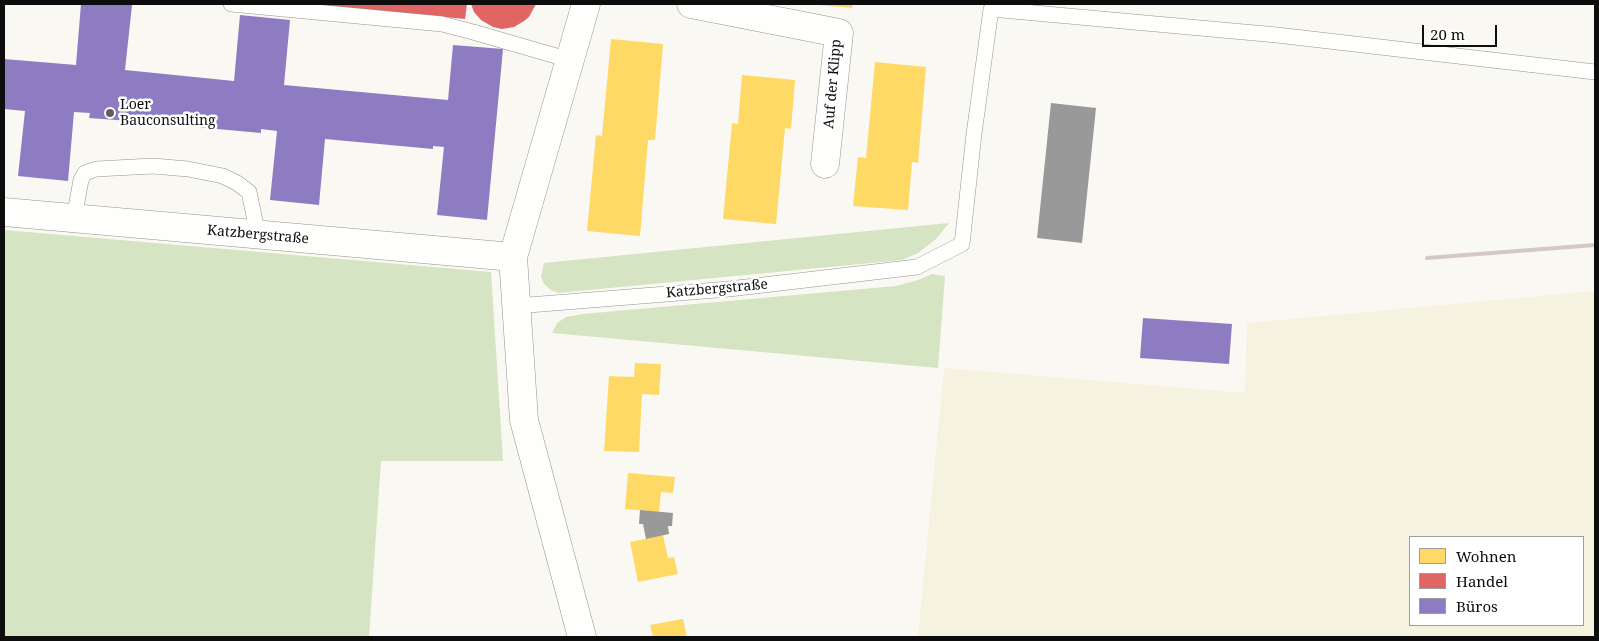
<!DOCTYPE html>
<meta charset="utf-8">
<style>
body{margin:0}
#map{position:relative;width:1599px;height:641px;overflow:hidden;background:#faf8f2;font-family:"Noto Serif",serif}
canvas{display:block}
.frame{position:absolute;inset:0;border:5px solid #0d0d0d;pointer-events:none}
.legend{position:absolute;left:1409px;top:536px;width:175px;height:90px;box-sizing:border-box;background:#fff;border:1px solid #9e9e9e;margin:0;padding:6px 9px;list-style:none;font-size:15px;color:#0d0d0d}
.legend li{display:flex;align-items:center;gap:10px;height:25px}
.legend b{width:25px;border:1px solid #9e9e9e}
.scale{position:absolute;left:1422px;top:25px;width:75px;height:22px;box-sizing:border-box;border:2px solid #0d0d0d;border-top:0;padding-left:6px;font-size:15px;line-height:18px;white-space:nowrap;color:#0d0d0d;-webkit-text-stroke:4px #fff;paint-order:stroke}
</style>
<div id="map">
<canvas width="1599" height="641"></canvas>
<div class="frame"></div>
<ul class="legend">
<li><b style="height:14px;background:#ffd966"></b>Wohnen</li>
<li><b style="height:14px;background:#e06666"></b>Handel</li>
<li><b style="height:14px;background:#8e7cc3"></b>Büros</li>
</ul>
<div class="scale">20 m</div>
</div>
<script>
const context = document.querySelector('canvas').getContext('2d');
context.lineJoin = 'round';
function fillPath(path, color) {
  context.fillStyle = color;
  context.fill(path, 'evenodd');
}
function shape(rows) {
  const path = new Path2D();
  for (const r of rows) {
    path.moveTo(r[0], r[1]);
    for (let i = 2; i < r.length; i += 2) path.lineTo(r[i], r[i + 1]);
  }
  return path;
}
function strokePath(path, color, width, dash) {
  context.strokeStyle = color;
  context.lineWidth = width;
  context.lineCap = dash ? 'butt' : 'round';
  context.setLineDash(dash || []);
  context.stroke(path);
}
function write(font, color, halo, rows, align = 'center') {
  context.font = font + ' "Noto Serif",serif';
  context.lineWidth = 5;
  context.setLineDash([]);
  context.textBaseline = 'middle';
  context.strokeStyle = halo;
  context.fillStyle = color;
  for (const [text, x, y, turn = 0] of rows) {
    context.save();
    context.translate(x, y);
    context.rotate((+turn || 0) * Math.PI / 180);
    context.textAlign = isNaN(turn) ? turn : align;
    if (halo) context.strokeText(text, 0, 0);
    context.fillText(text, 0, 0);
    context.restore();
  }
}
const farmland = shape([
 [1595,291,1595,637,918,637,944,368,1245,393,1247,323],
 [1410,537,1583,537,1583,625,1410,625]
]);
const forest = shape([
 [949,223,936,239,918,253,902,260,558,293,551,290,544,284,541,276,544,263],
 [4,230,491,272,503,461,381,461,369,637,4,637],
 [932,274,945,276,938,368,552,333,557,323,566,317,583,314,896,286,918,280]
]);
const homes = shape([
 [818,4,853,4,852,8,818,5],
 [611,39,663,44,655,140,648,140,640,236,587,231,596,135,602,136],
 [875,62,926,67,918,163,912,162,908,210,853,206,858,157,866,158],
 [742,75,795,80,791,129,785,128,776,224,723,219,732,123,738,124],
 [635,363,661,364,659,395,642,394,639,452,604,451,609,376,634,377],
 [628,473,675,477,673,493,661,492,659,512,625,509],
 [663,535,668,558,674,557,678,574,638,582,630,542],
 [683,619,687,637,653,637,650,625]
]);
const shops = shape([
 [317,4,467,4,465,19,317,5],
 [471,4,536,4,529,17,524,21,514,27,502,29,493,27,481,20,474,12]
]);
const offices = shape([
 [81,4,132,5,125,70,234,81,240,15,290,20,284,85,448,100,453,45,503,49,487,220,437,215,444,147,433,146,433,149,325,139,319,205,270,200,277,131,261,129,261,133,130,121,89,118,90,113,74,112,68,181,18,176,25,111,4,109,4,59,76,65],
 [1143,318,1232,324,1229,364,1140,358]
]);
const industry = shape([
 [1051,103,1096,108,1082,243,1037,238],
 [640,510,673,513,672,526,668,526,669,534,646,539,643,524,639,524]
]);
const lane = shape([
 [231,4,442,24,473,32,570,60],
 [74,218,81,180,85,173,96,169,153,166,188,169,223,176,237,183,249,192,258,235],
 [516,306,729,289,917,267,962,244,974,134,991,9,1277,35,1595,72]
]);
const street = shape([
 [691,4,839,33,825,164],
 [4,212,513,257],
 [582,637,524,420,513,257,586,4]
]);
const rail = shape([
 [1427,258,1595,245]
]);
const markers = [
 [110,113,5,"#605f5d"]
];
const streetNames = [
 ["Auf der Klipp",833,84,-85],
 ["Katzbergstraße",258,235,5],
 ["Katzbergstraße",717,289,-5]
];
const poiNames = [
 ["Loer",120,105],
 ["Bauconsulting",120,121]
];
fillPath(farmland, '#f5f2df');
fillPath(forest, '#d5e4c2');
fillPath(homes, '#ffd966');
fillPath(shops, '#e06666');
fillPath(offices, '#8e7cc3');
fillPath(industry, '#999');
strokePath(lane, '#949390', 16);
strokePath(street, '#949390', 29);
strokePath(lane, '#fefefd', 15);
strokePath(street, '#fefefd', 28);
strokePath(rail, '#d5c7c7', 4);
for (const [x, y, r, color] of markers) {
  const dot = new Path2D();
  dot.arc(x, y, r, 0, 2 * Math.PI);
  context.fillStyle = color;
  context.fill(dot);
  strokePath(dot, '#fff', 2);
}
write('14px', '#0d0d0d', '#fff', streetNames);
write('14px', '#0d0d0d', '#fff', poiNames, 'left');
</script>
